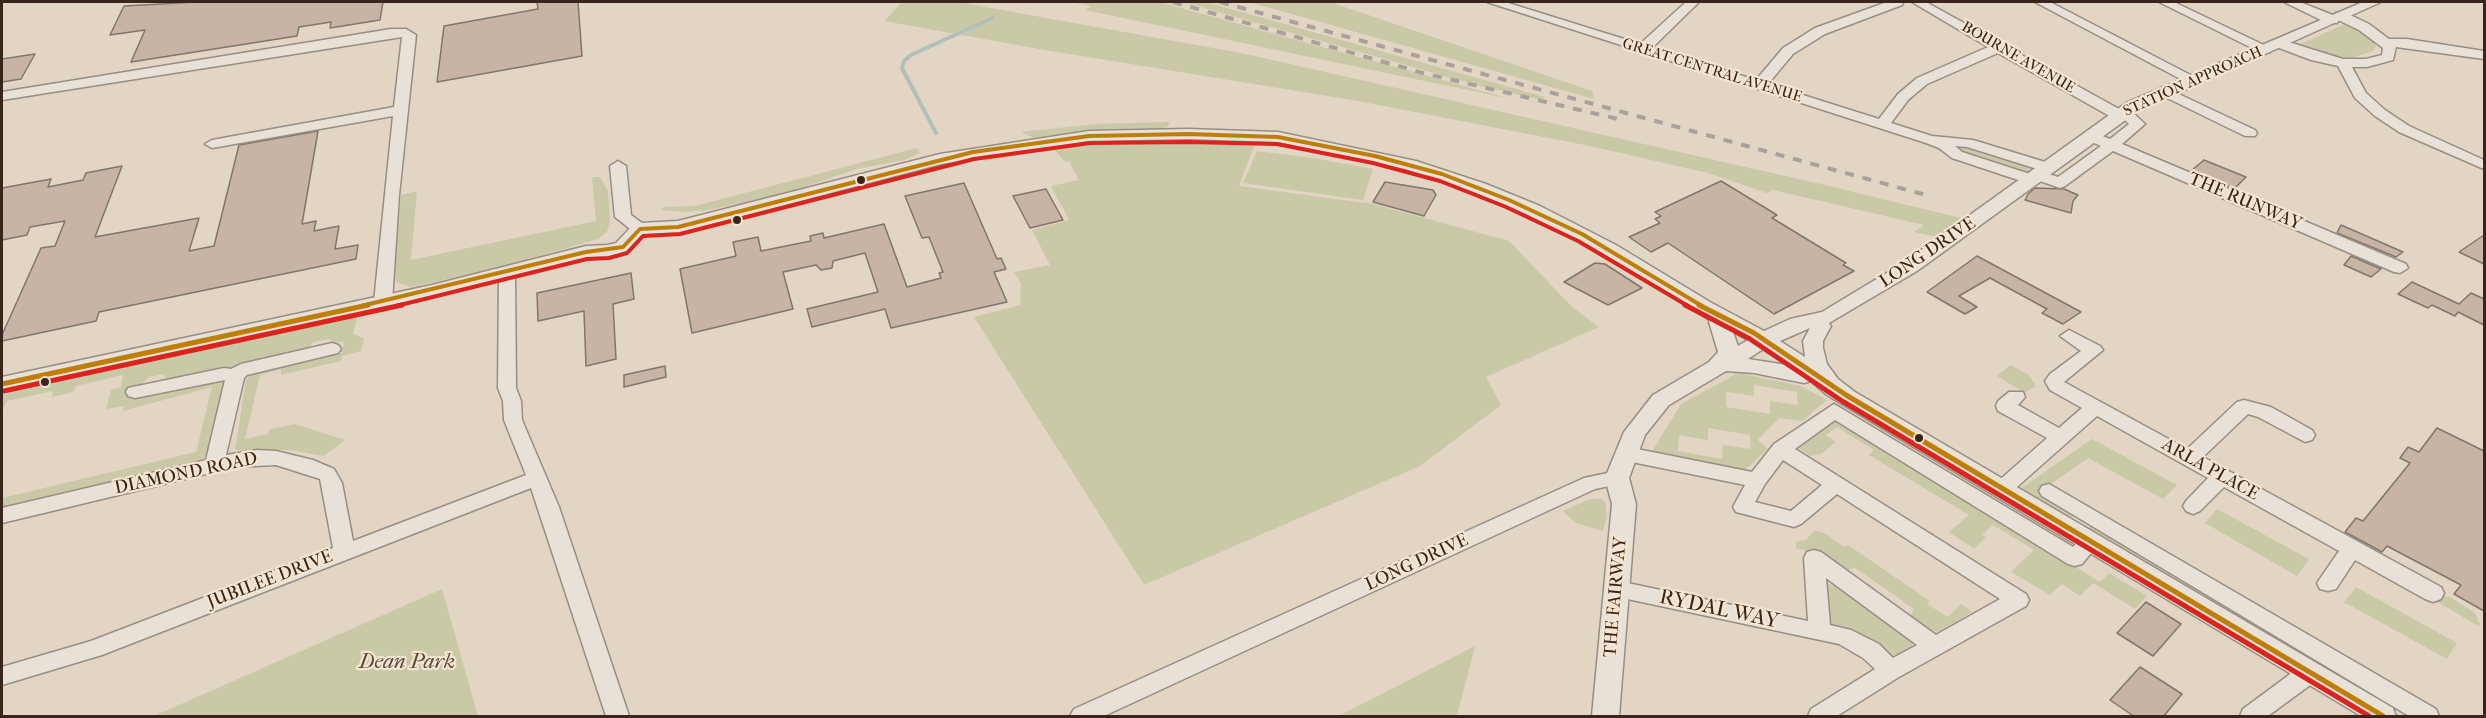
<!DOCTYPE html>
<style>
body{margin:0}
#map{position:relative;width:2486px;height:718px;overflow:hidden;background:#e2d5c3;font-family:"IM FELL French Canon",serif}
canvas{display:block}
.frame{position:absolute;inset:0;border:3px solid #39251b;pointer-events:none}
</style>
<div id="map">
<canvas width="2486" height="718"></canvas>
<div class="frame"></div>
</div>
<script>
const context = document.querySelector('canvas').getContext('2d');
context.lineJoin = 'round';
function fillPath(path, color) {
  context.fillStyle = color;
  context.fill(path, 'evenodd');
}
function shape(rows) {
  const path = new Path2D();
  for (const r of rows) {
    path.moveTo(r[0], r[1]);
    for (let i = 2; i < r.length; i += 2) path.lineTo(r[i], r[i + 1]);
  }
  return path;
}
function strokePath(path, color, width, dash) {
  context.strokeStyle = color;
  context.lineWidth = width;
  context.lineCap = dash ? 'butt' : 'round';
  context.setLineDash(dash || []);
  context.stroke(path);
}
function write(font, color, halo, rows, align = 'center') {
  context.font = font + ' "IM FELL French Canon",serif';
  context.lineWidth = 4.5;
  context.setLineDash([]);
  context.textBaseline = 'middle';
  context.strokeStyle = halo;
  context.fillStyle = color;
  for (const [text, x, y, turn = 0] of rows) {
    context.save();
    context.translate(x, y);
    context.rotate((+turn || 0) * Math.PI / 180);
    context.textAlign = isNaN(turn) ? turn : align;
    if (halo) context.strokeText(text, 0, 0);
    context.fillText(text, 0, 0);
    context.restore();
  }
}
const green = shape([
 [902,2,958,2,1246,54,1825,185,1965,219,1937,237,1914,232,1924,225,1773,190,1767,193,1708,173,1590,146,1358,101,1039,49,884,21],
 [1069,2,1159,2,1511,99,1085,10,1092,6],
 [1183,2,1206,2,1545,97,1542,100,1480,86],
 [1249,2,1330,2,1592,91,1594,99],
 [2347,23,2371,39,2376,46,2373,51,2351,58,2334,57,2294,47],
 [1170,122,1167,127,1159,129,1034,138,1021,132,1095,124],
 [1171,142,1254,146,1239,186,1373,204,1509,241,1572,307,1599,327,1486,377,1501,405,1420,466,1144,585,974,317,1020,305,1021,283,1014,272,1050,265,1032,230,1069,220,1051,186,1079,180,1069,161,1065,162,1054,149,984,161,984,158,1077,145],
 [1955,144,1969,145,2036,166,2027,175,1952,150],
 [917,148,920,153,904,160,857,169,780,195,708,210,687,212,661,210,664,207,695,206],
 [1257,151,1313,158,1373,169,1363,200,1243,183],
 [592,177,600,177,608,191,610,221,607,232,598,239,498,268,417,286,410,287,397,282,394,276,401,195,417,191,411,260,596,221],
 [358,316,353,334,364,338,361,351,342,356,341,361,281,375,281,369,260,375,245,439,268,434,270,429,295,424,345,440,324,456,291,450,235,450,246,379,252,374,342,353,344,342,333,343,330,339,313,342,308,351,169,382,163,374,149,377,129,395,132,399,220,381,225,383,209,457,2,507,2,498,196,452,212,387,123,411,124,406,106,409,111,390,121,387,123,375,76,386,73,392,52,397,53,391,7,401,2,412,2,395],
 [2010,365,2029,375,2036,386,2025,393,1997,376],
 [1738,373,1801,386,1827,400,1802,421,1779,418,1758,440,1768,449,1746,469,1730,469,1651,453,1681,404],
 [1754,385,1797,392,1798,405,1770,401,1770,414,1726,407,1726,392,1754,396],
 [1708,428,1750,435,1751,449,1723,445,1722,459,1678,451,1679,435,1708,440],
 [1838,419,2100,582,2109,573,2147,596,2135,609,2093,583,2080,596,2062,584,2050,595,2011,572,2034,550,1993,525,1982,535,1986,537,1974,549,1949,532,1969,515,1869,455,1874,450,1837,427,1826,435,1836,442,1821,454,1810,456,1798,448],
 [2092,439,2177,485,2163,499,2088,458,2041,491,2076,511,2070,519,2020,489],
 [1590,499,1601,499,1605,502,1607,516,1603,531,1576,523,1563,511],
 [2217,509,2309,559,2297,576,2205,523],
 [2090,525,2095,525,2345,672,2335,681,2086,534],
 [1815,530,1826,534,1844,547,1848,545,1930,601,1927,604,1948,617,1961,604,1972,612,1938,632,1923,628,1910,617,1914,609,1854,567,1842,573,1815,553,1796,548,1796,542,1806,540],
 [1829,584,1841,588,1912,640,1912,647,1897,655,1888,656,1831,625,1825,619,1823,588],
 [2356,587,2457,643,2447,659,2344,602],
 [442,589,478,716,154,716],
 [2440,596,2450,597,2463,605,2475,613,2480,624,2478,626,2433,599],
 [1475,646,1457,716,1339,716]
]);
const stream = shape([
 [936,133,902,68,904,61,911,55,992,18]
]);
const building = shape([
 [196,2,383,2,380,20,330,28,331,22,299,27,297,36,131,62,145,30,110,35,124,6,196,2],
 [537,2,578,2,582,56,437,82,444,26,538,9,537,2],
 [35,54,21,79,2,82,2,59,35,54],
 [318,131,302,224,316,221,314,231,339,226,335,249,358,245,356,259,99,312,96,321,2,341,2,335,41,248,55,246,65,221,30,227,27,235,2,240,2,188,51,179,48,187,83,180,86,173,122,166,95,237,199,218,189,251,214,246,239,145,318,131],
 [2204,160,2246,177,2234,189,2191,171,2204,160],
 [1721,181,1777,215,1772,218,1846,263,1843,265,1854,271,1774,314,1668,243,1651,252,1629,237,1660,223,1655,219,1661,216,1655,212,1721,181],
 [1385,182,1433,190,1436,195,1424,216,1373,202,1385,182],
 [964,183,997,259,1001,258,1006,269,994,272,1007,302,891,328,885,309,812,327,807,309,878,292,865,253,833,261,832,268,821,270,816,265,783,272,793,309,692,333,680,269,736,256,733,242,758,237,761,251,811,241,810,236,823,233,824,238,884,224,907,287,941,278,939,273,943,272,929,237,922,238,905,196,964,183],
 [2035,188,2064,189,2078,195,2073,201,2071,213,2025,200,2028,194,2035,188],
 [1046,189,1063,220,1030,228,1013,196,1046,189],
 [2341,225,2403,252,2396,257,2337,233,2341,225],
 [2484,235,2484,264,2459,252,2484,235],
 [1977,256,2081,312,2063,324,2042,313,2047,309,1990,278,1959,296,1977,307,1965,314,1927,292,1977,256],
 [2351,256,2381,269,2371,277,2344,265,2351,256],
 [1595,263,1605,264,1642,288,1608,305,1564,282,1595,263],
 [631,273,634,299,613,304,616,359,586,366,584,311,538,321,537,293,631,273],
 [2412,282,2459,304,2471,293,2484,299,2484,325,2458,312,2455,316,2432,305,2428,308,2398,294,2412,282],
 [665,366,666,377,624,387,624,375,665,366],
 [2437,428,2484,451,2484,611,2454,594,2461,585,2387,546,2382,552,2345,532,2356,518,2363,521,2410,463,2400,458,2408,447,2419,452,2437,428],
 [2146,602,2181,624,2153,656,2117,633,2146,602],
 [2140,667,2182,694,2163,717,2135,717,2110,700,2140,667]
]);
const minor = shape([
 [1487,2,1505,2,1640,44,1686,2,1699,2,1652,48,1756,80,1783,48,1815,28,1887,2,1903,2,1902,5,1825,34,1793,54,1768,84,1879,119,1898,94,1917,78,1988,47,1912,2,1926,2,2119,109,2129,109,2145,124,2122,144,2406,264,2408,268,2400,273,2394,272,2113,151,2065,186,2060,188,2040,181,2033,185,1952,158,1939,148,1926,143,1487,2],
 [1998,53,2113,118,2123,118,2129,124,2110,139,2095,133,2085,133,2083,136,2085,139,2101,146,2058,177,2040,171,2033,175,1962,152,1955,146,1967,147,2050,173,2055,171,2058,168,2055,165,1973,140,1932,136,1891,123,1908,100,1927,84,1998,53],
 [2035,2,2050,2,2200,80,2193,84,2188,83,2035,2],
 [2159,2,2174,2,2272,49,2270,52,2260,52,2159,2],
 [2284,2,2300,2,2335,16,2336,13,2346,13,2369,24,2389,39,2407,39,2484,51,2484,59,2396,47,2393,60,2367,67,2352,67,2366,93,2385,110,2409,126,2484,160,2484,169,2399,132,2375,116,2355,98,2338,66,2311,60,2274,46,2272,43,2279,39,2343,59,2366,59,2382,55,2383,48,2359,30,2338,20,2337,23,2327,23,2284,2],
 [391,29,406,29,416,35,399,195,392,302,383,307,374,302,393,116,212,148,205,144,212,140,394,107,402,37,2,100,2,92,391,29],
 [2166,88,2255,130,2257,133,2255,136,2245,136,2161,95,2159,92,2166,88],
 [618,161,626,166,631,215,646,226,648,229,646,232,634,232,615,217,610,166,618,161],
 [507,268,515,273,516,388,521,401,522,420,559,507,629,716,606,716,531,488,102,655,2,685,2,667,91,641,333,548,320,479,276,465,235,467,2,523,2,508,206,460,225,380,135,398,128,396,126,392,128,388,224,368,231,369,241,364,332,343,338,345,341,349,338,353,247,375,244,378,226,455,257,450,276,451,313,460,334,469,342,483,353,541,526,475,504,420,503,401,498,388,499,273,507,268],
 [2069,330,2100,346,2103,350,2064,382,2187,449,2237,402,2244,400,2271,407,2312,430,2315,435,2312,440,2305,442,2258,417,2248,414,2203,457,2441,587,2444,593,2441,599,2433,602,2425,599,2355,560,2336,589,2328,591,2320,589,2317,583,2339,551,2224,487,2200,511,2193,514,2186,511,2183,506,2186,501,2208,478,2097,416,2009,494,2002,496,1995,494,1992,489,1995,484,2047,438,1998,411,1996,406,1998,401,2009,392,2023,392,2025,397,2018,405,2059,428,2082,408,2050,390,2045,381,2050,374,2081,351,2060,336,2069,330],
 [1834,404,2073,547,2083,536,2090,534,2097,536,2100,542,2082,564,2075,566,2068,564,1835,420,1795,449,2026,594,2029,600,2026,606,1899,677,1837,716,1808,716,1811,709,1875,669,1863,658,1839,644,1618,597,1610,595,1607,589,1610,583,1618,581,1808,621,1804,558,1807,552,1814,550,1821,552,1936,635,2000,599,1837,494,1801,524,1794,527,1736,512,1733,507,1745,485,1627,461,1620,459,1617,454,1620,449,1627,447,1752,472,1774,444,1834,404],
 [1783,460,1822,485,1791,511,1755,502,1765,484,1783,460],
 [1826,578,1917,645,1893,658,1879,644,1851,630,1830,625,1826,578],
 [1617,471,1624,473,1627,478,1624,483,1595,489,1104,716,1070,716,1074,709,1584,478,1617,471],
 [2049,484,2436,709,2439,716,2409,716,2042,496,2039,491,2042,486,2049,484],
 [2309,664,2317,666,2320,673,2317,680,2268,716,2240,716,2243,709,2301,666,2309,664]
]);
const tertiary = shape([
 [2363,2,2381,2,2138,111,1917,271,1829,323,1831,326,1823,341,1823,348,1827,364,1838,379,1855,392,2393,708,2396,716,2361,716,1827,395,1811,381,1804,383,1754,373,1726,371,1669,405,1645,435,1629,478,1636,504,1619,716,1592,716,1612,504,1605,478,1624,432,1653,395,1709,362,1718,352,1709,322,1710,320,1602,253,1526,214,1474,192,1405,169,1278,142,1188,139,1089,141,941,164,678,233,645,234,630,251,607,257,586,258,432,297,2,391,2,377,432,285,586,246,607,245,616,243,633,225,640,223,678,221,940,154,1089,131,1188,129,1278,132,1416,161,1486,184,1540,206,1616,245,1710,302,1764,331,1790,319,1822,312,1903,263,2126,103,2363,2],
 [1810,328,1803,341,1805,357,1780,341,1810,328],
 [1733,332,1748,340,1738,346,1733,332],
 [1763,349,1787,365,1748,359,1763,349]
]);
const rail = shape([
 [1173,2,1423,73,1618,119],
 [1220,2,1926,195]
]);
const bus1Far1 = shape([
 [361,306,586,252,623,247,640,229,678,227,973,152,1089,136,1188,134,1278,137,1375,156,1442,174,1509,200,1582,234,1702,306]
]);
const bus1 = shape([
 [1699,305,1754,333,1846,395,2383,716],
 [2,384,368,305]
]);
const bus2Far1 = shape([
 [396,306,587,259,609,258,627,253,643,236,680,234,974,159,1090,143,1188,142,1277,144,1373,163,1440,181,1506,207,1578,241,1688,306]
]);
const bus2 = shape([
 [1685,305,1750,339,1842,401,2369,716],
 [4,391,402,305]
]);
const markers = [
 [861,180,5,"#39251b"],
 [737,220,5,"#39251b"],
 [45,382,5,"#39251b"],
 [1919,438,5,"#39251b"]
];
const farStreetnames = [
 ["BOURNE AVENUE",2018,58,30],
 ["GREAT CENTRAL AVENUE",1712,71,17],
 ["STATION APPROACH",2193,82,-24]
];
const streetNames = [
 ["THE RUNWAY",2245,202,23],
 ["LONG DRIVE",1928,253,-34],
 ["ARLA PLACE",2210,470,29],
 ["DIAMOND ROAD",186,474,-12],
 ["LONG DRIVE",1417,563,-25],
 ["JUBILEE DRIVE",270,580,-21],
 ["THE FAIRWAY",1616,597,-85]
];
const nearStreetnames = [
 ["RYDAL WAY",1719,610,12]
];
const nearParknames = [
 ["Dean Park",407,663]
];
fillPath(green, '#c9c9a8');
strokePath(stream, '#b2c0bb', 4);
fillPath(building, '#c8b4a4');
strokePath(building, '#80766c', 1.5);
strokePath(minor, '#978e83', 3);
strokePath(tertiary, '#978e83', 3);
fillPath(minor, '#e8e1d8');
fillPath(tertiary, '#e8e1d8');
strokePath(rail, '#a9a29a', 4, [9, 9]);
strokePath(bus1Far1, '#be7f08', 4);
strokePath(bus1, '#be7f08', 5);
strokePath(bus2Far1, '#dc241f', 4);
strokePath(bus2, '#dc241f', 5);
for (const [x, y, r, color] of markers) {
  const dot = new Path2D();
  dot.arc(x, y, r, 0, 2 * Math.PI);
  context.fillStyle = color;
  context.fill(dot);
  strokePath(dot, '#f5e5d0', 2);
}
write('15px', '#39251b', '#f5e5d0', farStreetnames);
write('18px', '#39251b', '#f5e5d0', streetNames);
write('21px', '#39251b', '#f5e5d0', nearStreetnames);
write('italic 21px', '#584c39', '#f5e5d0', nearParknames);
</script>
